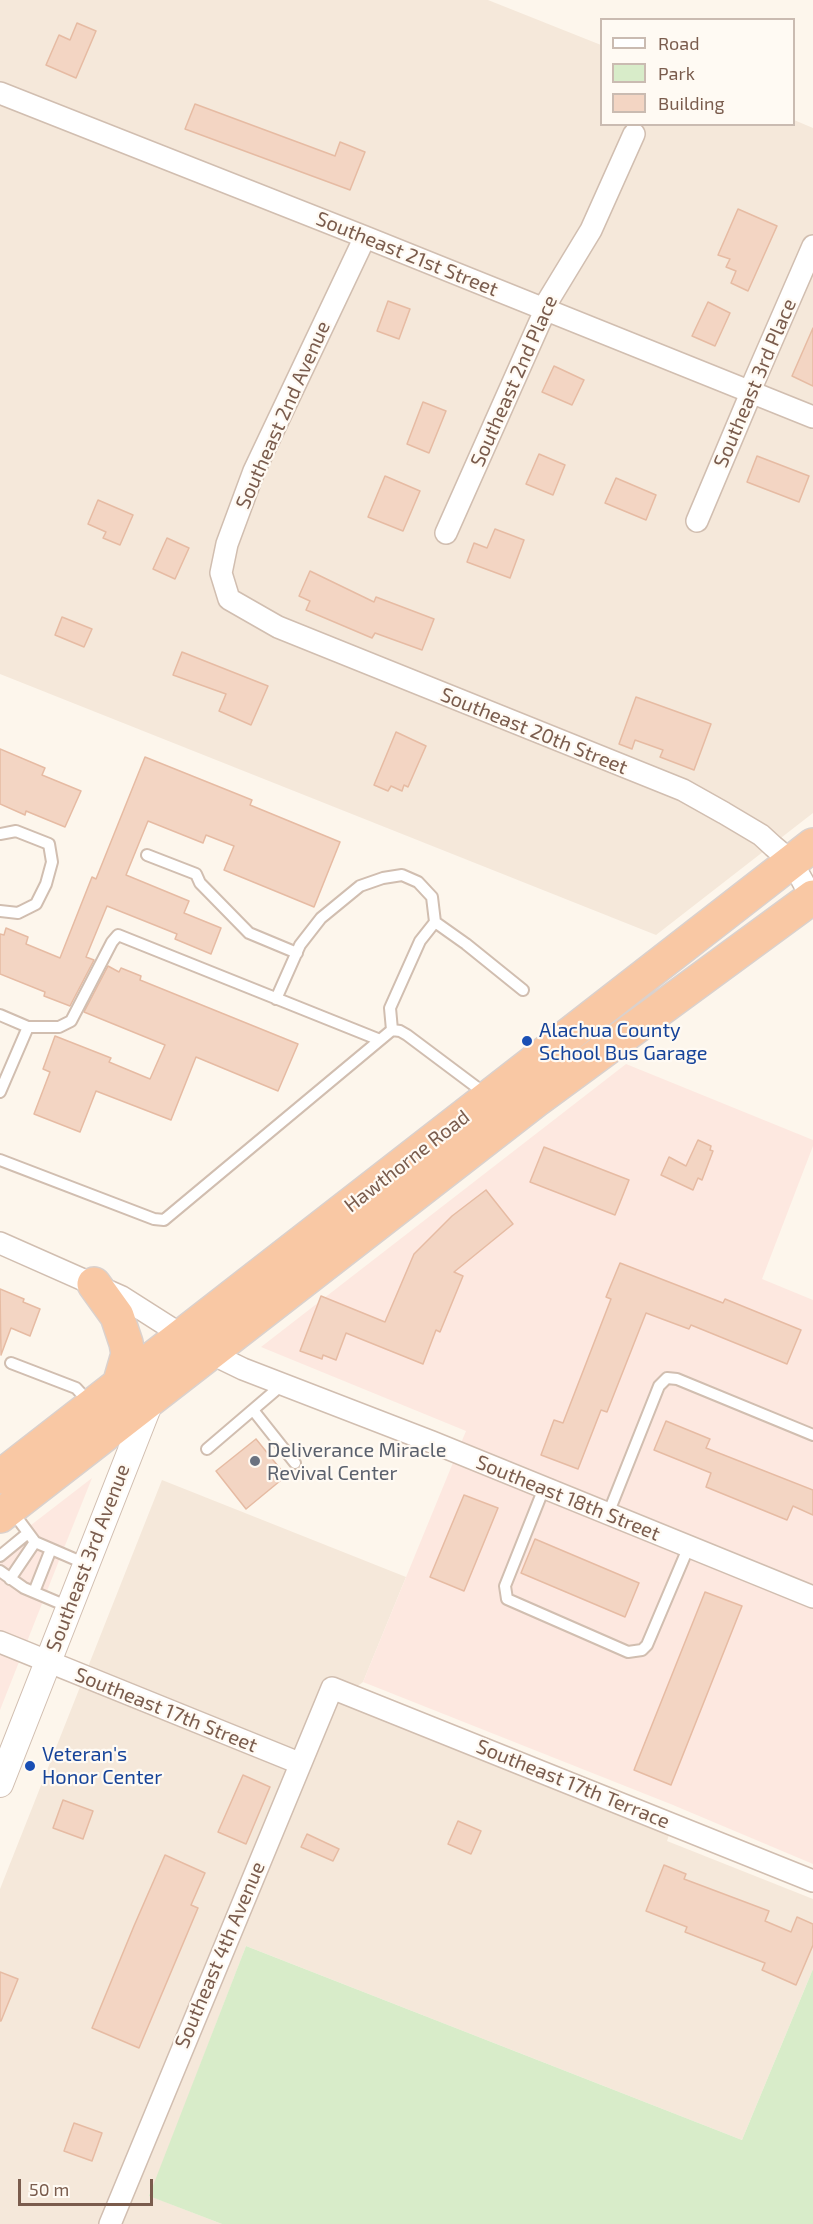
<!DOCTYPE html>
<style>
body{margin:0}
#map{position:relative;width:813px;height:2224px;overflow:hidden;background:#fdf6ec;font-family:"Exo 2",sans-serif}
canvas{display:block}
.legend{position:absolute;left:600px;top:18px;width:195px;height:108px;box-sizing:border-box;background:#fffaf3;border:2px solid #cabbb1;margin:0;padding:8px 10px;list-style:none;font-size:18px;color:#7a5c4d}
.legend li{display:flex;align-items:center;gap:12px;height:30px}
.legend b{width:30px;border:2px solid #cabbb1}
.scale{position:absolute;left:18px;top:2179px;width:135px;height:27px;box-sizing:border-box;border:3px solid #7a5c4d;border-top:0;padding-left:8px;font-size:18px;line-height:21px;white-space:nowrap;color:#7a5c4d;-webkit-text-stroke:4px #fffaf3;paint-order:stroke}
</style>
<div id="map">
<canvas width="813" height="2224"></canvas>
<ul class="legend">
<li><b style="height:8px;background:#fff"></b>Road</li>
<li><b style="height:16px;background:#d8ecc9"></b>Park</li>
<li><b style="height:16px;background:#f3d5c3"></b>Building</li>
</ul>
<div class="scale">50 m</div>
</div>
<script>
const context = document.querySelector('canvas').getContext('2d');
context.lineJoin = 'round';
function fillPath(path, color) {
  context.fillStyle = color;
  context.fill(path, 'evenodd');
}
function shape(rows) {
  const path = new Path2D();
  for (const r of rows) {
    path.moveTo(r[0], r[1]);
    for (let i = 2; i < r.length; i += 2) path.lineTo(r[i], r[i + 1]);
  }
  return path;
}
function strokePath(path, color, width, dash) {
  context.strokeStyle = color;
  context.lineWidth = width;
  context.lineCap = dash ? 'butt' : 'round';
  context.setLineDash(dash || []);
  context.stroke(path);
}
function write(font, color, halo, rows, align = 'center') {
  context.font = font + ' "Exo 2",sans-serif';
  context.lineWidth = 4.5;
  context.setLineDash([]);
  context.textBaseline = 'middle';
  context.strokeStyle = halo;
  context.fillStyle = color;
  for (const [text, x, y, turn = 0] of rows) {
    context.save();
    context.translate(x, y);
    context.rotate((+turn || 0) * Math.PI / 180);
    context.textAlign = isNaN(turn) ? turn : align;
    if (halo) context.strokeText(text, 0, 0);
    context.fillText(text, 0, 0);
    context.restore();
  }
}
const residential = shape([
 [0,0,488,0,601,45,602,124,794,124,794,120,813,128,813,813,656,935,0,674],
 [162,1480,406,1577,363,1682,350,1692,673,1823,667,1841,813,1899,813,1969,742,2140,246,1946,150,2196,222,2224,0,2224,0,1889]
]);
const commercial = shape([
 [626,1064,813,1140,813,1146,762,1279,813,1300,813,1864,673,1805,363,1682,466,1431,261,1347],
 [92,1478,62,1553,0,1710,0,1549]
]);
const green = shape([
 [246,1946,742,2140,813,1969,813,2224,222,2224,149,2196]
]);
const building = shape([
 [77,23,96,31,76,78,46,65,59,35,70,40,77,23],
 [195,104,335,156,340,142,365,152,350,190,185,129,195,104],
 [738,209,777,226,748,291,731,283,736,271,726,267,730,259,718,255,738,209],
 [388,301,410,309,399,339,377,331,388,301],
 [708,302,730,313,715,346,692,336,708,302],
 [813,328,813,386,792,376,813,328],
 [554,366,584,380,572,405,542,392,554,366],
 [423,402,446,411,429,453,407,444,423,402],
 [539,454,565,465,553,495,526,484,539,454],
 [757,456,809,476,799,502,747,482,757,456],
 [385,476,420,491,403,531,368,517,385,476],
 [616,478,656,495,646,520,605,503,616,478],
 [98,500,133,515,120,545,103,538,106,532,88,524,98,500],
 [495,529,524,540,510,578,467,562,474,543,487,548,495,529],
 [167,538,189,548,175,579,153,569,167,538],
 [310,571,374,602,376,597,434,619,422,650,375,633,372,638,306,610,310,601,299,596,310,571],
 [62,617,92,629,84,647,55,635,62,617],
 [182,652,268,686,251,725,219,711,226,694,173,675,182,652],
 [636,697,711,724,694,770,660,757,663,750,635,740,632,749,619,744,636,697],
 [396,732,426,746,408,787,404,785,402,791,391,786,388,791,374,785,396,732],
 [0,749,45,768,42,775,81,791,65,827,26,811,25,815,0,804,0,749],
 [145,757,252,800,250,805,340,842,314,907,224,870,234,846,206,835,203,843,148,821,126,875,189,901,184,913,221,928,211,954,175,939,177,934,107,906,86,957,94,960,70,1006,44,996,45,992,0,974,0,934,4,935,6,928,28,937,26,944,60,958,92,877,96,879,145,757],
 [108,966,119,972,121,968,141,976,140,980,298,1044,278,1091,196,1057,171,1120,96,1091,80,1132,34,1114,50,1072,43,1069,55,1036,111,1058,109,1062,150,1079,165,1045,84,1012,108,966],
 [698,1140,711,1146,710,1150,713,1151,702,1180,698,1178,693,1190,661,1175,669,1157,686,1166,698,1140],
 [544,1147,629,1180,615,1215,530,1182,544,1147],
 [486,1190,513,1224,454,1272,463,1276,440,1332,436,1330,423,1364,346,1333,336,1360,323,1355,322,1359,300,1351,321,1296,385,1322,414,1254,452,1216,486,1190],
 [620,1263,723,1303,725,1299,801,1330,787,1364,691,1325,689,1329,646,1313,607,1412,601,1410,578,1469,541,1455,554,1420,563,1423,611,1299,606,1297,620,1263],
 [0,1289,24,1299,23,1302,40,1309,30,1336,11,1328,1,1355,0,1289],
 [666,1421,710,1439,706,1448,813,1490,813,1515,793,1506,787,1520,706,1487,711,1473,654,1450,666,1421],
 [256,1439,286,1476,246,1509,216,1471,256,1439],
 [464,1495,498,1508,464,1591,430,1577,464,1495],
 [535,1539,639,1583,625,1617,521,1573,535,1539],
 [705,1592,742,1606,671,1785,634,1770,705,1592],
 [243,1775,270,1787,246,1844,218,1832,243,1775],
 [63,1800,93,1811,83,1839,53,1828,63,1800],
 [458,1821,481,1831,471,1854,448,1844,458,1821],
 [307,1834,339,1849,333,1861,301,1847,307,1834],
 [165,1855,205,1873,191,1905,198,1908,139,2048,92,2028,134,1926,165,1855],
 [664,1865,686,1874,684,1879,769,1911,765,1921,791,1932,797,1917,813,1924,813,1945,796,1985,762,1970,765,1963,685,1932,687,1927,646,1911,664,1865],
 [0,1972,18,1979,1,2021,0,2021,0,1972],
 [74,2123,102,2133,92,2161,64,2151,74,2123]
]);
const service = shape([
 [0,834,16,831,49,844,52,862,46,884,36,904,18,913,0,911],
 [147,855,196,874,200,883,249,933,297,953],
 [276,999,300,945,321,918,360,886,383,878,402,875,418,882,432,897,435,922,466,944,523,990],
 [0,1015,28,1027,0,1092],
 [28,1027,59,1027,71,1021,112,942,118,935,380,1040],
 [392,1030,390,1008,420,941,435,922],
 [0,1160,154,1219,164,1220,392,1030,400,1031,407,1035,487,1095],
 [11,1363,76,1388,90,1403],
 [253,1410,295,1463],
 [207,1449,283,1384],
 [544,1488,505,1586,507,1599,628,1652,642,1650,647,1645,689,1546],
 [12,1511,35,1542,86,1564],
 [608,1514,659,1386,667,1378,677,1379,813,1435],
 [0,1556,28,1533],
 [0,1571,24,1588,69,1607],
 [10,1579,35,1542],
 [34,1592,51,1549]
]);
const minor = shape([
 [0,93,365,237,813,417],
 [365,237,254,471,227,544,221,573,229,599,278,627,683,790,724,813,761,835,773,846,792,862,813,900],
 [697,521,751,393,752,386,813,246],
 [446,533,543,315,543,309,591,230,634,134],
 [0,1243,122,1297,210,1353,243,1369,432,1442,813,1597],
 [0,1642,299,1763],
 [110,2224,332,1688,813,1881]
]);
const tertiary = shape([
 [0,1784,152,1397]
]);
const trunk = shape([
 [94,1284,117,1316,126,1343,128,1354,119,1385],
 [0,1477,813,845],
 [0,1516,535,1101,813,897]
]);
const markers = [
 [527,1041,6,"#1a4fb4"],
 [255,1461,6,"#6b7280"],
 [30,1766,6,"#1a4fb4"]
];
const streetNames = [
 ["Southeast 21st Street",407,254,22],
 ["Southeast 2nd Place",514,381,-66],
 ["Southeast 3rd Place",755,383,-67],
 ["Southeast 2nd Avenue",283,415,-66],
 ["Southeast 20th Street",534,731,22],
 ["Hawthorne Road",407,1161,-38],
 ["Southeast 18th Street",568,1498,22],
 ["Southeast 3rd Avenue",88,1558,-69],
 ["Southeast 17th Street",166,1710,22],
 ["Southeast 17th Terrace",573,1784,22],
 ["Southeast 4th Avenue",220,1955,-67]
];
const transitNames = [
 ["Alachua County",539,1030],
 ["School Bus Garage",539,1053],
 ["Veteran's",42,1754],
 ["Honor Center",42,1777]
];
const worshipNames = [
 ["Deliverance Miracle",267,1450],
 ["Revival Center",267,1473]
];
fillPath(residential, '#f5e8da');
fillPath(commercial, '#fde8e0');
fillPath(green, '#d8ecc9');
fillPath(building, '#f3d5c3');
strokePath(building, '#e6bba3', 1.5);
strokePath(service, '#d1beb0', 14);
strokePath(minor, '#d1beb0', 24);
strokePath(tertiary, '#d1beb0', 28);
strokePath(trunk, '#dad1cd', 36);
strokePath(service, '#fff', 10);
strokePath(minor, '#fff', 21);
strokePath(tertiary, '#fff', 26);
strokePath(trunk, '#f9c8a4', 33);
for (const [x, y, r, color] of markers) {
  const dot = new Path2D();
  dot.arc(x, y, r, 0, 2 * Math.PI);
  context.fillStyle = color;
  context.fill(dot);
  strokePath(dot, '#fffaf3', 2);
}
write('20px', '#7a5c4d', '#fffaf3', streetNames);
write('20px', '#164399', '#fffaf3', transitNames, 'left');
write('20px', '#5b616d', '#fffaf3', worshipNames, 'left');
</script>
